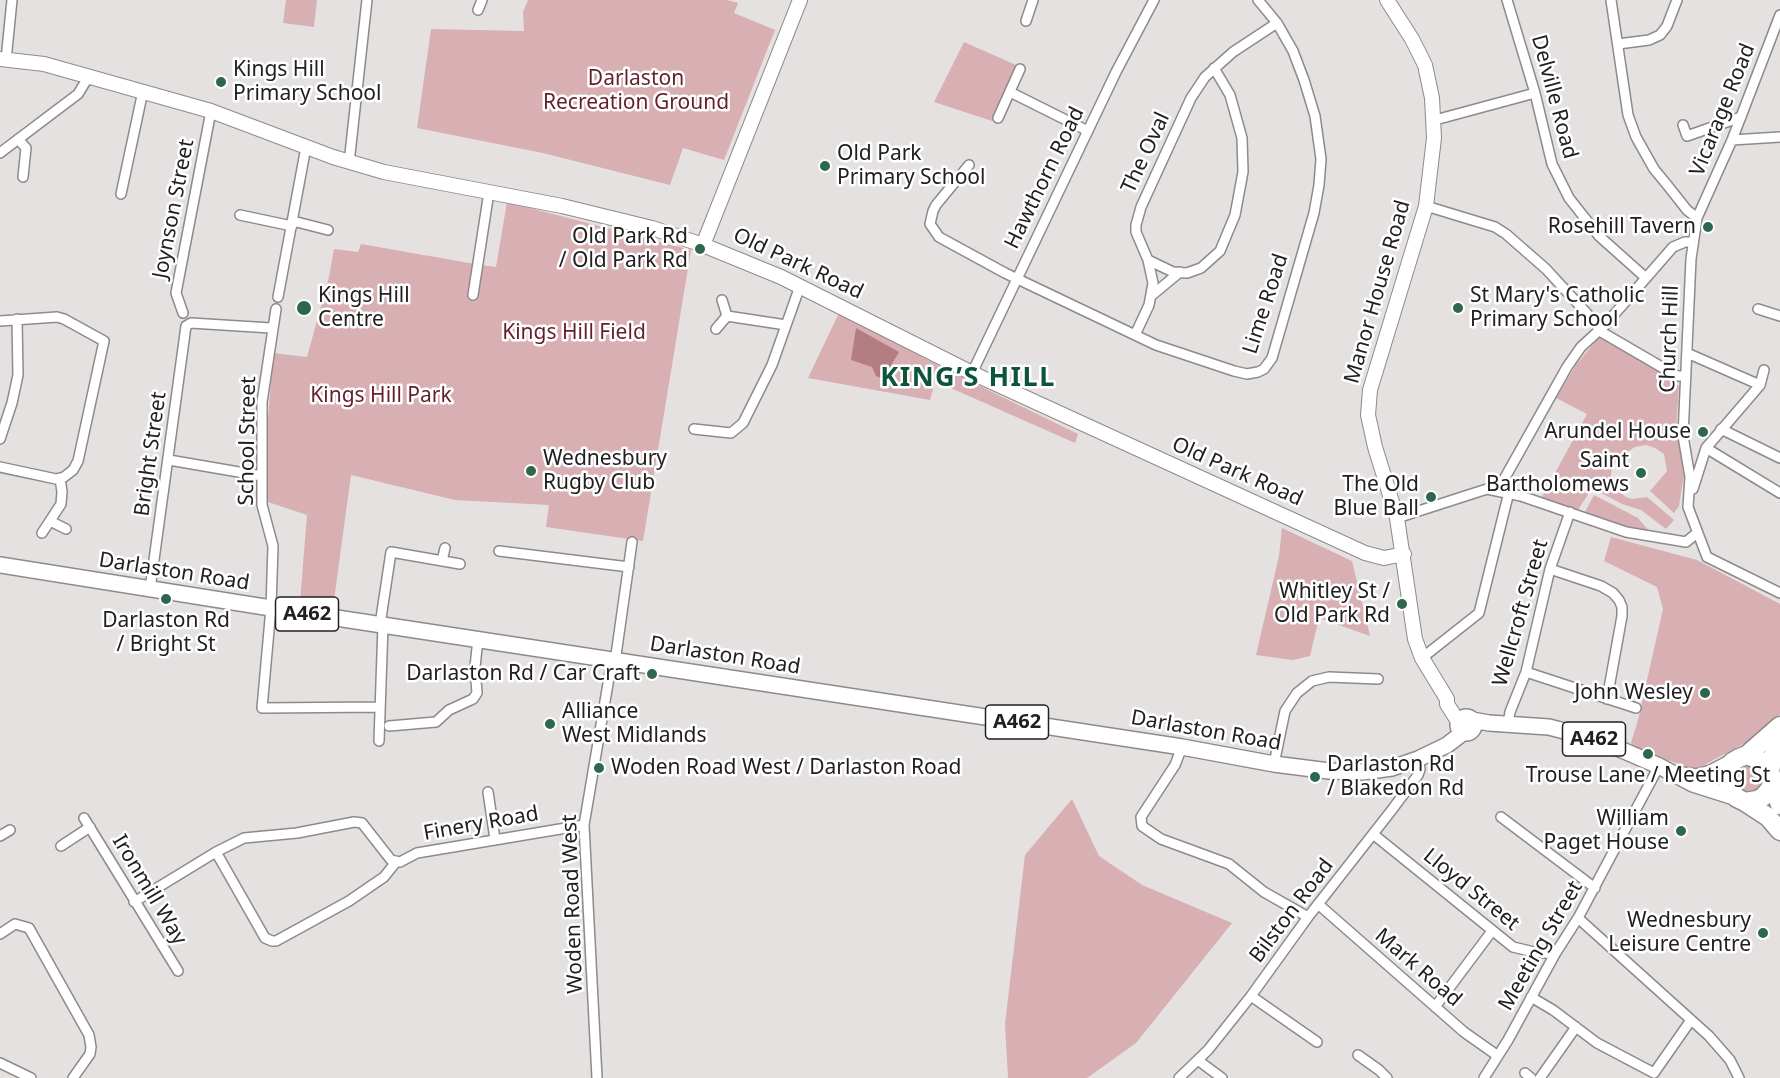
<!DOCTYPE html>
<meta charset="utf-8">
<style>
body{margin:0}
canvas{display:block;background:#e5e1e1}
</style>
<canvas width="1780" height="1078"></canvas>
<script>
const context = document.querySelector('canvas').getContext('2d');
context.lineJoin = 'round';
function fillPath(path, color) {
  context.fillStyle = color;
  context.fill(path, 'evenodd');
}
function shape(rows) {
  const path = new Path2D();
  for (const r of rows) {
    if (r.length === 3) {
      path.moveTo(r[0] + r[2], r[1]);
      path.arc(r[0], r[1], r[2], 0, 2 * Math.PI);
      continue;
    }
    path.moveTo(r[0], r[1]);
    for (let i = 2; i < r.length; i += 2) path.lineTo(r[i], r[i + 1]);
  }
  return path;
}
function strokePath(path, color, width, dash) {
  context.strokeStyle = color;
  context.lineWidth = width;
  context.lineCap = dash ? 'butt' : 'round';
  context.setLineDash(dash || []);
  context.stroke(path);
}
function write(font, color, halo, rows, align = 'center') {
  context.font = font + ' "Noto Sans",sans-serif';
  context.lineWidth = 5;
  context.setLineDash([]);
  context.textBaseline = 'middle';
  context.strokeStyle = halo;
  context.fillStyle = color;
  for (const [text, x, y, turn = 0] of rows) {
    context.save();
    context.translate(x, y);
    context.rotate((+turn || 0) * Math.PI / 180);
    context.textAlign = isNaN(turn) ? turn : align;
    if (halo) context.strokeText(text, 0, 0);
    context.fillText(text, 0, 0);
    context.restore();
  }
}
const green = shape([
 [286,0,317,0,314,27,283,23],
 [528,0,727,0,738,3,734,13,775,30,724,160,683,148,670,185,543,153,417,128,431,29,524,31,523,12],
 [964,42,1016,65,992,121,934,102],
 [507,202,691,250,643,541,546,527,549,505,455,500,351,475,333,607,300,602,307,515,262,500,273,353,307,357,329,277,334,249,358,252,361,244,475,264,470,297,476,298,480,265,496,267],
 [839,313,939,366,1078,434,1075,443,935,381,930,400,808,378],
 [1600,336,1653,367,1679,386,1676,429,1684,475,1679,506,1674,513,1650,491,1667,471,1664,454,1655,448,1646,445,1635,447,1624,454,1612,467,1611,476,1615,489,1626,497,1632,499,1647,497,1674,520,1666,529,1641,510,1622,504,1592,488,1578,510,1541,499,1587,414,1556,398,1576,365],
 [1594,495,1638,518,1649,531,1629,527,1585,512],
 [1282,528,1352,561,1370,636,1319,618,1310,656,1293,660,1256,655,1279,556],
 [1611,537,1697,560,1780,604,1780,714,1765,730,1754,738,1695,770,1659,757,1633,746,1631,743,1638,720,1663,609,1657,587,1604,561],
 [1756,762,1766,782,1756,794,1740,792,1733,774,1739,764],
 [1072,799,1099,856,1142,885,1232,923,1136,1043,1087,1078,1008,1078,1005,1024,1025,855]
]);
const water = shape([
 [856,328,899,352,883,379,876,376,872,367,851,360]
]);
const street = shape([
 [1507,0,1535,93,1552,164,1569,198,1599,236,1646,278],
 [1611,0,1628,115,1636,137,1654,169,1668,186,1687,210,1697,218],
 [478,10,482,0],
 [1780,15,1732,140,1697,218,1691,259,1683,436,1690,477,1688,507,1707,557,1780,593],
 [1026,21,1033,0],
 [1618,44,1649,40,1660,35,1667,26,1677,0],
 [6,60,12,0],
 [1010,92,1088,131],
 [998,118,1020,69],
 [1435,120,1535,93],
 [1683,125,1687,136,1741,117],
 [18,139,26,148,23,177],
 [1732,140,1780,137],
 [0,153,78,94,89,76],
 [349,163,367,0],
 [969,165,936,205,933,211,930,224,939,237,1005,273,1156,345,1234,371,1247,374,1258,372,1264,369,1272,358,1314,213,1319,185,1321,159,1315,116,1304,80,1293,51,1277,23,1258,0],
 [121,194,143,91],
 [1426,206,1495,227,1506,234,1546,269,1593,320],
 [240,215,292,226],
 [293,221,328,230],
 [1148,260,1173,272,1187,273,1201,268,1220,251,1235,215,1243,172,1242,138,1230,95,1214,68],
 [473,295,489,192],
 [1151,296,1180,272],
 [278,297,306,147],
 [276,309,262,402,262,505,273,546,271,608,262,708,380,707],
 [1758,309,1780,316],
 [183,313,176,293,211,111],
 [727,316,786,325],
 [0,321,57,317,64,319,104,341,78,461,73,470,64,477,56,479,0,467],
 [716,329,727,316,722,300],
 [1598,330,1677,376,1686,376],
 [1135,335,1149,305,1153,283,1148,260,1136,232,1136,225,1141,207,1191,98,1205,77,1233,52,1277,23],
 [1687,353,1760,385],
 [972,373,1116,72,1154,0],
 [694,429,731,433,743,423,772,365,800,286],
 [1721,429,1780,458],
 [0,439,12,403,18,375,17,319],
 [1706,448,1780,493],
 [169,460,262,476],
 [1693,489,1706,448,1760,385,1764,370],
 [1498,490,1567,367,1581,347,1605,325,1673,247,1685,242,1693,242],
 [1397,518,1487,489,1521,496,1626,532,1686,542,1697,533],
 [50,521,66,529],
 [42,533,61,504,62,492,60,478],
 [499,551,629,567],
 [442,561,445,548],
 [1550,569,1601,586,1613,593,1619,600,1622,607,1622,616,1607,699],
 [150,589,186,326,191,323,271,328],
 [1422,658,1479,613,1509,492],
 [1526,672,1636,708],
 [1508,724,1510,712,1526,672,1550,569,1570,512],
 [389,726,436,722,449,710,473,699,477,693,475,667,478,639],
 [379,741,383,625,381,618,391,552,460,564],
 [1182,747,1175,765,1141,817,1142,826,1161,839,1229,864,1264,892,1308,917],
 [1274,764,1285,711,1297,693,1312,681,1329,677,1378,679],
 [488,792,495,839],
 [1501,817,1595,888],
 [84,818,178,971],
 [1373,834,1513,947,1534,952,1555,954],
 [0,836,10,830],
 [61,846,90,827],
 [216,852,265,938,272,941,276,941,349,901,384,877,396,862],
 [134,902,216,852,244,838,297,833,354,822,362,823,391,860,400,862,417,853,584,825],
 [1318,904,1464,1032,1498,1056],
 [1578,918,1709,1036,1730,1060,1739,1078],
 [0,934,15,924,29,928,89,1035,91,1047,90,1054,73,1078],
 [1251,996,1317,1042],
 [1531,997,1553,1010,1597,1043,1654,1073,1691,1020],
 [1435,1007,1492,931],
 [1358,1055,1379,1070,1387,1078],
 [1199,1061,1222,1078],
 [0,1063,31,1078],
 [1525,1073,1531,1078],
 [597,1078,584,825,611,666,616,655,632,542],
 [1179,1078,1208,1050,1251,996,1308,917,1391,811,1418,775,1420,769,1418,759],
 [1484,1078,1508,1040,1555,954,1578,918,1659,766],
 [1540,1078,1576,1027]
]);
const secondary = shape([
 [1387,0,1412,39,1425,65,1432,98,1434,138,1426,206,1370,390,1368,415,1375,447,1397,518,1415,639,1422,658,1447,699,1447,704,1459,723],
 [0,59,44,64,211,111,333,157,384,172,562,206,652,228,703,245,781,277,972,373,1365,553,1384,558,1404,554],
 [703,245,800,0]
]);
const primary = shape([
 [0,565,271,608,1182,747,1274,764,1329,771,1362,772,1392,768,1418,759,1447,745,1464,732],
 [1466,725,8],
 [1472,720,1489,723,1549,727,1599,740,1659,766,1693,784,1737,798],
 [1682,775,1697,777,1711,773,1732,762]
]);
const highway = shape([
 [1747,755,1780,726],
 [1770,771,1773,756,1780,743],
 [1773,782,1769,790,1763,797,1757,800,1745,802,1737,798,1730,790,1727,776,1732,762,1739,758,1747,755,1761,761,1770,771,1780,805],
 [1745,802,1768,817,1780,831]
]);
const markers = [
 [221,82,6,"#2e674f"],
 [825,166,6,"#2e674f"],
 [1708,227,6,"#2e674f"],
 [700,249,6,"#2e674f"],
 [304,308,8,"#2e674f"],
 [1458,308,6,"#2e674f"],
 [1703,432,6,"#2e674f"],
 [531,471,6,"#2e674f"],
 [1641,473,6,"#2e674f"],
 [1431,497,6,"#2e674f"],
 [166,599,6,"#2e674f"],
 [1402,604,6,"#2e674f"],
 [652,674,6,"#2e674f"],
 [1705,693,6,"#2e674f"],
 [550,724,6,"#2e674f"],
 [1648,754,6,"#2e674f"],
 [599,768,6,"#2e674f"],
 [1315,777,6,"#2e674f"],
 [1681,831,6,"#2e674f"],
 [1763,933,6,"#2e674f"]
];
const shields = [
 [307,614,63],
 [1017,722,63],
 [1594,739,63]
];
const shieldNames = [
 ["A462",307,614],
 ["A462",1017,722],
 ["A462",1594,739]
];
const poiNames = [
 ["Kings Hill",233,70,"left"],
 ["Primary School",233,94,"left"],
 ["Old Park",837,154,"left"],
 ["Primary School",837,178,"left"],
 ["Rosehill Tavern",1696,227],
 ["Old Park Rd",688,237],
 ["/ Old Park Rd",688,261],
 ["Kings Hill",318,296,"left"],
 ["Centre",318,320,"left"],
 ["St Mary's Catholic",1470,296,"left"],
 ["Primary School",1470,320,"left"],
 ["Arundel House",1691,432],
 ["Wednesbury",543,459,"left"],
 ["Rugby Club",543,483,"left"],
 ["Saint",1629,461],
 ["Bartholomews",1629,485],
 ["The Old",1419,485],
 ["Blue Ball",1419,509],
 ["Whitley St /",1390,592],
 ["Old Park Rd",1390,616],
 ["Darlaston Rd",166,621,"center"],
 ["/ Bright St",166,645,"center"],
 ["Darlaston Rd / Car Craft",640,674],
 ["John Wesley",1693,693],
 ["Alliance",562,712,"left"],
 ["West Midlands",562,736,"left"],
 ["Darlaston Rd",1327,765,"left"],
 ["/ Blakedon Rd",1327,789,"left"],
 ["Woden Road West / Darlaston Road",611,768,"left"],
 ["Trouse Lane / Meeting St",1648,776,"center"],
 ["William",1669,819],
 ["Paget House",1669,843],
 ["Wednesbury",1751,921],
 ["Leisure Centre",1751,945]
];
const parkNames = [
 ["Darlaston",636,79],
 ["Recreation Ground",636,103],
 ["Kings Hill Field",574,333],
 ["Kings Hill Park",381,396]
];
const streetNames = [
 ["Delville Road",1554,97,75],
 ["Vicarage Road",1723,110,-68],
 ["The Oval",1146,153,-65],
 ["Hawthorn Road",1045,178,-64],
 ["Joynson Street",174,209,-79],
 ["Old Park Road",798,264,25],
 ["Manor House Road",1378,292,-74],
 ["Lime Road",1266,304,-72],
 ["Church Hill",1670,339,-88],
 ["School Street",248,441,-89],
 ["Bright Street",151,454,-82],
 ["Old Park Road",1237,472,24],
 ["Darlaston Road",174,572,9],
 ["Wellcroft Street",1521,613,-74],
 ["Darlaston Road",725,656,9],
 ["Darlaston Road",1206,731,10],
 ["Finery Road",481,824,-10],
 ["Ironmill Way",149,890,59],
 ["Lloyd Street",1471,890,39],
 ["Woden Road West",573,904,-92],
 ["Bilston Road",1292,911,-53],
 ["Meeting Street",1541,946,-60],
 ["Mark Road",1418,968,41]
];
const districtNames = [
 ["KING’S HILL",968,378]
];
fillPath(green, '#d8afb2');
fillPath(water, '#b47d82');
strokePath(street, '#8e8a8a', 12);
strokePath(secondary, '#8e8a8a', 16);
strokePath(primary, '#8e8a8a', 18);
strokePath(highway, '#8e8a8a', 21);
strokePath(street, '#fff', 9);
strokePath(secondary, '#fff', 14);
strokePath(primary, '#fff', 15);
strokePath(highway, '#fff', 18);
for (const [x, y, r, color] of markers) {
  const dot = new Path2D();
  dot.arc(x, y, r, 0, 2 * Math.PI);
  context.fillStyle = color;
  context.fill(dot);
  strokePath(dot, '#fff', 2);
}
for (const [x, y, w] of shields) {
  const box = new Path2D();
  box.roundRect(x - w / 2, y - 17, w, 34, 4.5);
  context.fillStyle = '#fff';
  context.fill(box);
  strokePath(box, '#212020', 1.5);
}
write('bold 20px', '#212020', null, shieldNames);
write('21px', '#212020', '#fff', poiNames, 'right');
write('21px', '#631f2b', '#fff', parkNames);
write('21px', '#212020', '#fff', streetNames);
context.letterSpacing = '1.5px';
write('bold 27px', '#0c543b', '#fff', districtNames);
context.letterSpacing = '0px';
</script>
